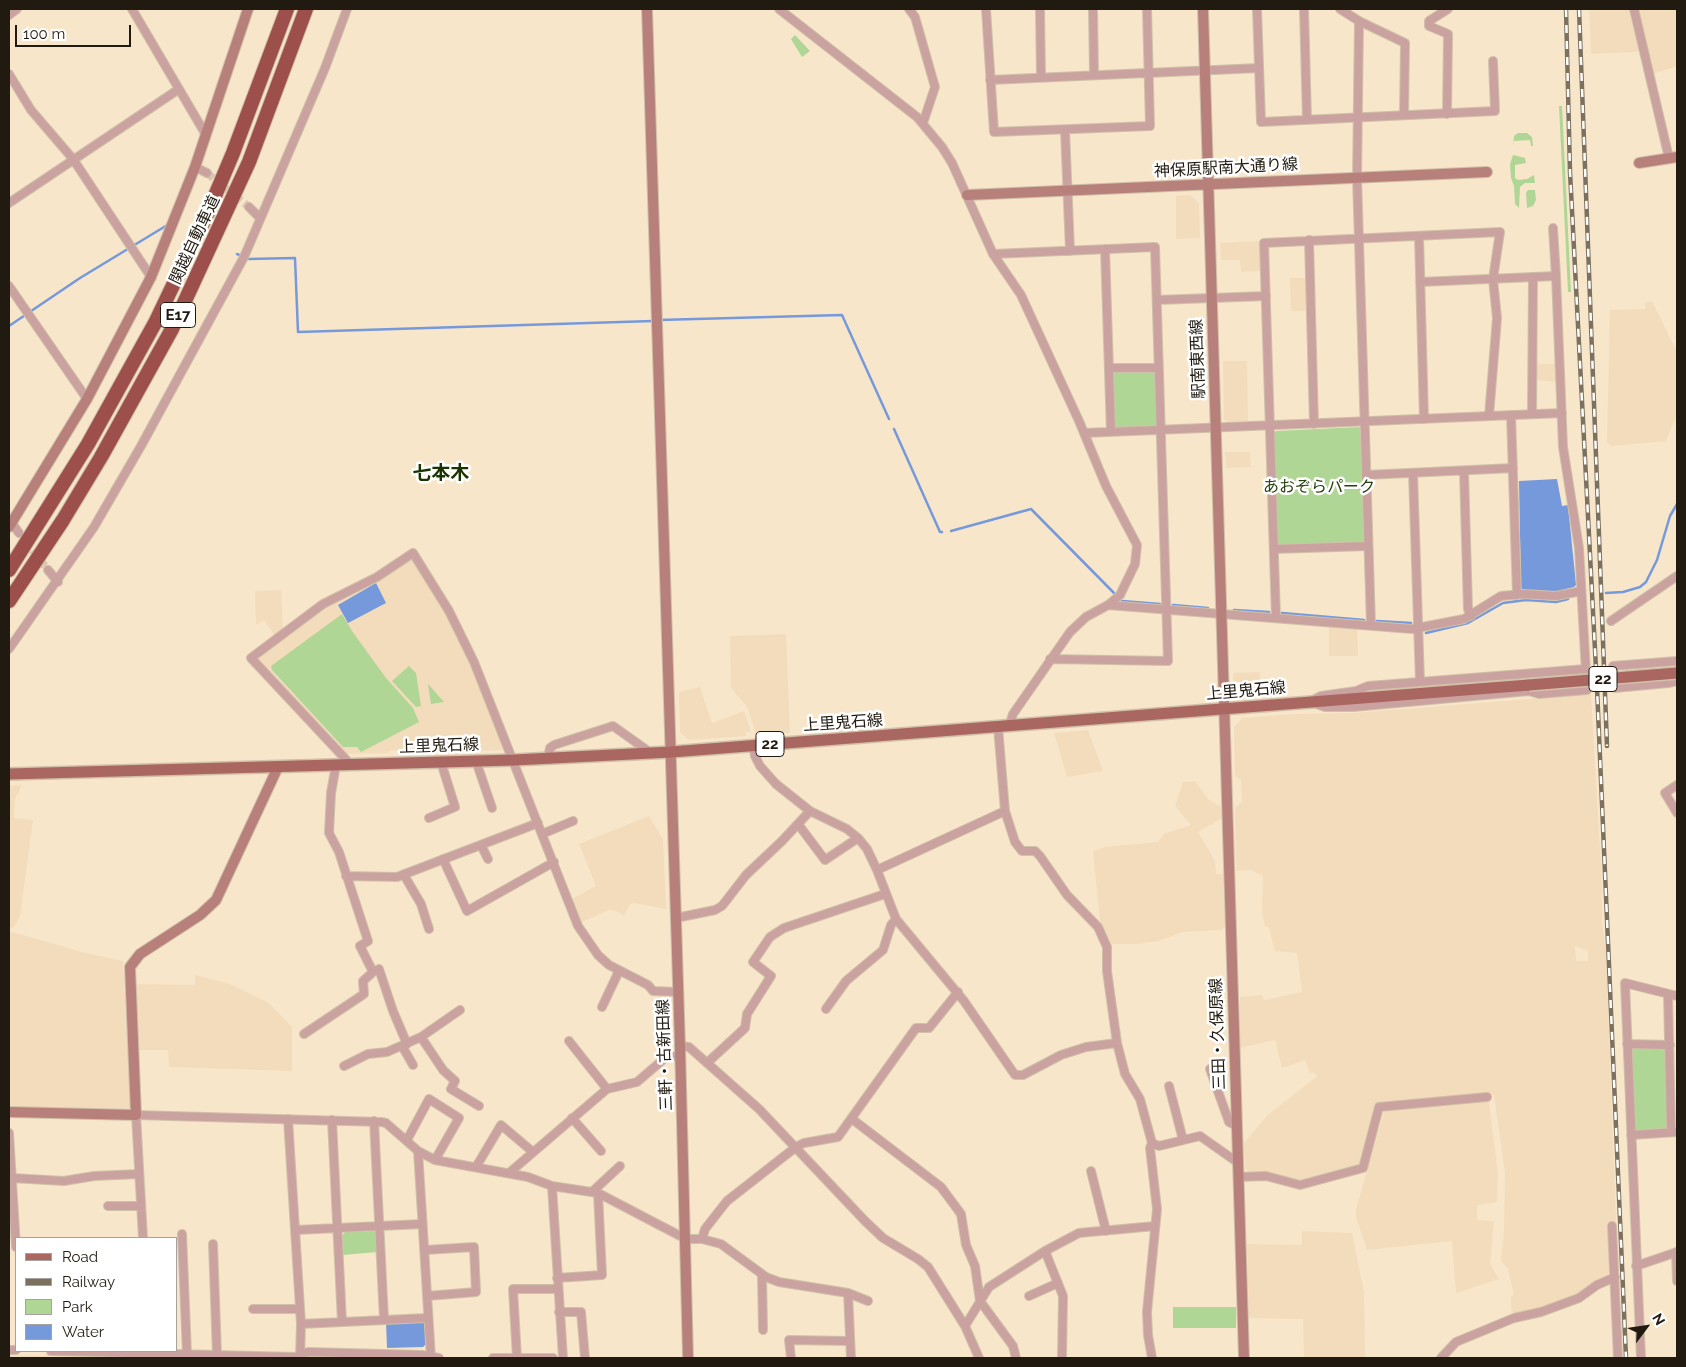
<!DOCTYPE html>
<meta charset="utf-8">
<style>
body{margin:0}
#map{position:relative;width:1686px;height:1367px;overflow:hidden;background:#f8e6cb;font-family:Raleway,sans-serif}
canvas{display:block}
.frame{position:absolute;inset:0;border:10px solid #201a10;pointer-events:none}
.legend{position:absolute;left:15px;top:1237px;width:162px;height:115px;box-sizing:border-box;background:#fff;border:1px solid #a6a39f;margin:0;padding:6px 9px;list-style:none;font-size:15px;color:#201a10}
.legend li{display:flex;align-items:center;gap:10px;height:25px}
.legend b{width:25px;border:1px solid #a6a39f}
.north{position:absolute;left:1621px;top:1302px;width:50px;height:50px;-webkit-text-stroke:4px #fff;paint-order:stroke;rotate:59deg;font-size:14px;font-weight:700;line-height:20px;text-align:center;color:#201a10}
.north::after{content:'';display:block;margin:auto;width:18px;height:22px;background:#201a10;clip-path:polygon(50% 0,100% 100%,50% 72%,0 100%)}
.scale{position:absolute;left:15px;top:25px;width:116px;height:22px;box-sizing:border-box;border:2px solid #201a10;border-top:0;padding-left:6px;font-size:15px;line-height:18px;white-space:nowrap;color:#201a10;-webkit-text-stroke:4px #fff;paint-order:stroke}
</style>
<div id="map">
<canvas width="1686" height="1367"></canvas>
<div class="frame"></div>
<ul class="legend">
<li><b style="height:6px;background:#aa6661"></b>Road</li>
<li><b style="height:6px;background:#7c715f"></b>Railway</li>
<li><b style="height:14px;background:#b0d696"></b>Park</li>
<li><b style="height:14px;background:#7599da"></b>Water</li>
</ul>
<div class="north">N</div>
<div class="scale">100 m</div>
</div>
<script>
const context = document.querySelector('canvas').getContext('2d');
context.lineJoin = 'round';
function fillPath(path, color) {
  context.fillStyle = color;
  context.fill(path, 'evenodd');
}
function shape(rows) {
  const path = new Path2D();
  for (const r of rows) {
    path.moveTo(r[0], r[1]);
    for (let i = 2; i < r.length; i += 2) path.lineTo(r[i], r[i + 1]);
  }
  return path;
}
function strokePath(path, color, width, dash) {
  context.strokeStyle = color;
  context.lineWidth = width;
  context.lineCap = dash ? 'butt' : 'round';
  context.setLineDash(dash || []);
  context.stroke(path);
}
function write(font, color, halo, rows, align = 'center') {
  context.font = font + ' Raleway,"Noto Sans JP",sans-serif';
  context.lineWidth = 5;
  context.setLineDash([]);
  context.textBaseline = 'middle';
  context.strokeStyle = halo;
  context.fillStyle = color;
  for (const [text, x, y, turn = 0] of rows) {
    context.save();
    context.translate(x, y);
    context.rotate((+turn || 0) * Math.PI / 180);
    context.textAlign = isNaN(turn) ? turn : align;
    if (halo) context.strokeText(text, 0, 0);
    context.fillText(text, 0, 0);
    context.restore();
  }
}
const built = shape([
 [1589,9,1677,9,1677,66,1653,74,1647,49,1635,52,1591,54],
 [1190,195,1199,203,1200,238,1176,239,1176,196],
 [1260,241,1261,271,1241,272,1240,260,1221,260,1220,243],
 [1290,278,1306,278,1307,311,1291,311],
 [1652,301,1677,352,1677,414,1666,441,1612,446,1607,443,1610,310,1645,309,1645,303],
 [1223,361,1247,361,1248,421,1227,422,1224,420],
 [1535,364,1556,364,1556,382,1535,380],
 [1225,452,1250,452,1251,467,1226,468],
 [410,558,413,558,447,613,507,750,406,753,406,750,389,751,389,753,346,754,257,660,257,657,317,612],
 [281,590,283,630,275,636,264,620,256,625,255,591],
 [1329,626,1357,628,1358,656,1329,656],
 [786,634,790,733,756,735,748,708,731,688,730,636],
 [1260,672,1261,696,1242,697,1234,689,1233,673],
 [700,687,712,723,744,711,751,732,745,732,746,736,689,740,680,732,679,692],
 [1591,694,1602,885,1602,924,1606,950,1616,1222,1607,1223,1611,1270,1608,1274,1579,1293,1541,1307,1514,1313,1511,1311,1511,1296,1514,1295,1508,1269,1501,1261,1504,1232,1505,1173,1494,1095,1378,1104,1361,1166,1302,1181,1270,1173,1249,1172,1245,1168,1244,1143,1268,1115,1317,1076,1313,1072,1310,1074,1305,1060,1282,1068,1275,1040,1240,1048,1240,997,1262,995,1264,1000,1302,992,1297,953,1275,951,1269,928,1265,926,1262,912,1263,876,1251,870,1236,871,1235,807,1242,802,1241,780,1235,776,1234,727,1243,718,1296,714,1354,713],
 [1575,946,1588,951,1588,961,1576,961],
 [1088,730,1103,771,1067,777,1054,733],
 [1195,781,1208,799,1221,807,1222,818,1198,832,1215,861,1216,874,1223,874,1225,927,1222,930,1183,932,1159,941,1138,944,1112,944,1100,921,1093,851,1105,847,1158,842,1164,834,1191,825,1175,806,1183,782],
 [22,785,15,799,14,818,33,820,20,916,13,928,9,927,9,786],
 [649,816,663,839,666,909,634,903,630,904,624,916,616,911,609,910,580,923,572,899,596,886,579,844],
 [9,931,82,952,123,961,131,1107,128,1109,9,1107],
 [195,975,230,984,269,1003,292,1027,292,1071,169,1067,168,1050,136,1050,133,984,195,985],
 [1487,1101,1489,1102,1498,1174,1497,1202,1477,1205,1477,1220,1494,1221,1490,1264,1499,1279,1456,1293,1452,1241,1367,1250,1356,1217,1356,1209,1384,1112,1388,1109],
 [1302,1231,1352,1233,1364,1292,1365,1358,1304,1358,1303,1319,1249,1318,1247,1244,1302,1245],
 [46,1353,133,1355,136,1358,9,1358,9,1355,45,1356]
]);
const green = shape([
 [795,35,810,51,802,57,791,39],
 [1559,106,1562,106,1571,292,1568,292],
 [1527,133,1532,137,1533,146,1531,146,1530,140,1514,141,1513,148,1514,136,1518,133],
 [1513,155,1525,158,1526,163,1515,165,1515,178,1518,180,1527,179,1534,175,1535,183,1525,183,1520,187,1519,208,1515,204,1514,186,1511,178,1510,164],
 [1528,190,1535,190,1536,200,1533,206,1527,208,1526,193],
 [1153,370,1156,373,1158,425,1155,427,1117,429,1114,426,1113,374,1115,372],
 [1359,427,1361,429,1365,540,1362,543,1280,545,1277,543,1274,433,1276,431],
 [342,614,352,631,386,678,413,708,419,722,361,752,357,747,343,747,272,670,271,666],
 [409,666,416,673,421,706,416,707,392,681],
 [428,684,444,702,431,704],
 [1634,1046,1664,1046,1667,1050,1667,1126,1664,1130,1637,1132,1634,1128,1630,1050],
 [374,1231,378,1234,378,1252,343,1255,342,1236,345,1232],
 [1173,1307,1236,1307,1236,1328,1173,1328]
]);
const water = shape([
 [1557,479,1562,506,1568,505,1576,585,1574,587,1555,592,1523,590,1521,588,1519,481],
 [376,583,386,603,348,623,338,605],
 [421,1321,425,1324,426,1344,423,1347,387,1348,386,1322]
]);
const stream = shape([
 [237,254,248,259,295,258,298,332,653,321],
 [659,320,842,315,889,419],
 [9,326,80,278,169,224],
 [894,429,940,532,942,532],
 [951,531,1031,509,1114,593],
 [1606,593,1623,592,1640,587,1646,582,1657,560,1670,516,1677,504],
 [1122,601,1160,604],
 [1173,605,1208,608],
 [1234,610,1269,612],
 [1282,613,1364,620],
 [1377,621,1411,623],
 [1426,633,1468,623,1503,603,1526,600,1556,602,1568,599]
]);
const streetTunnel = shape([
 [207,173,249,207],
 [25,541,48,570]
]);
const street = shape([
 [132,9,206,135],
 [779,9,917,117,942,147,952,163,993,254,1021,295,1079,421,1106,486,1137,545,1135,564,1120,595,1108,605,1086,617,1070,632,1013,714,1009,726],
 [909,9,915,17,935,87,923,123],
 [986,9,994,132,1150,126,1147,9],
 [1040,9,1041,77],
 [1093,9,1094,74],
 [1257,9,1261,122,1495,111,1493,61],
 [1304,9,1307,120],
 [1340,9,1359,21,1405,43,1404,115],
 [1634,9,1669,158],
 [9,15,17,9],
 [1359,21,1357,178,1371,625],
 [9,74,31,110,73,159,151,277],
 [990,80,1259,68],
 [1447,114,1448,34,1429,26,1429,21,1448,9],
 [1065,130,1070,251],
 [195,167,207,173],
 [9,203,179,89],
 [249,207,260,218],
 [1553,228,1556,276],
 [1419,236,1424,419],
 [1309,240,1314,424],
 [1105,249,1111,432],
 [993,254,1155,247,1168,661,1050,659],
 [9,286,87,399],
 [1157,300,1266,296],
 [1109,368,1159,368],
 [1532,414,1533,277],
 [1511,415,1517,595],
 [1084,433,1562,413],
 [1464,471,1468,609,1471,616],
 [1413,473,1420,682],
 [1366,475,1513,468],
 [10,520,19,533],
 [1274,549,1368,546],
 [48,570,58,582],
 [1108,605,1412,629,1464,619,1501,596,1523,594,1556,596,1581,591],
 [1276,618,1264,243,1500,232,1493,279,1497,318,1489,416],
 [1611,621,1677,576],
 [9,649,94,527,141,446,244,257,325,68,347,9],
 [1677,661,1613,666,1615,688,1668,683,1677,681],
 [1313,700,1321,696,1356,691,1368,686,1586,669],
 [1314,703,1325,707,1353,707,1529,691,1539,694,1587,690,1579,548,1563,447,1556,276,1420,282],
 [998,727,1005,811,1015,842,1022,851,1035,851,1040,856,1067,895,1098,927,1107,947,1107,971,1117,1043,1125,1074,1140,1099,1152,1143,1150,1148,1157,1209,1147,1312,1148,1335,1152,1358],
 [753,745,755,756,760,766,776,784,810,811,847,829,858,838,867,849,877,870,896,919,964,1001,1015,1075,1023,1075,1061,1055,1086,1047,1117,1043],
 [548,758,550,748,554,745,613,726,651,753],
 [476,761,492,808],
 [351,765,251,658,323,604,377,577,413,553,449,611,474,662,578,926,598,955,609,965,648,985,653,991,679,992],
 [1677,813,1665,793,1677,785],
 [429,818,455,807,441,762],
 [798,824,825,860,858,838],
 [542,834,573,821],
 [481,845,488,859],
 [443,859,467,911,554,862],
 [877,870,1005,811],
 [404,875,421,904,429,929],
 [346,876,397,877,538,823],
 [676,918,715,910,722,906,746,875,782,841,810,811],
 [373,972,379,969,393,1011,407,1044],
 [1668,994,1671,1132],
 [602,1007,619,971],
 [826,1009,846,981,883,950,891,925,896,919],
 [304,1034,364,994,363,981,373,972,360,946,368,941,339,852,329,833,331,793,336,765],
 [421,1037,443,1070,455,1081,451,1089,479,1106],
 [569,1041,607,1089],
 [1627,1044,1670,1045],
 [402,1046,413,1065],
 [680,1046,689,1047,759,1109,865,1221,883,1238,918,1259,928,1267,965,1326,979,1358],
 [707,1063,745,1028,747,1014,771,976,753,962,770,937,784,928,885,894],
 [344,1066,368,1054,387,1052,421,1037,460,1010],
 [1210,1069,1229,1122,1236,1126],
 [1169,1086,1183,1140],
 [572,1118,601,1151],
 [288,1119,301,1324,300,1358],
 [852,1119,941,1187,961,1214,966,1245,975,1266,980,1301,1013,1346,1016,1358],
 [332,1120,342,1322],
 [374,1121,384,1319],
 [9,1133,16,1247],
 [1631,1135,1677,1132],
 [407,1140,429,1099,459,1118,435,1160],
 [1152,1143,1159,1146,1200,1136,1237,1162],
 [418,1151,431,1358],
 [476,1167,501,1125,533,1152],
 [1091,1171,1106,1231],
 [509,1173,607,1089,637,1082,665,1058,671,1056,681,1056],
 [1238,1177,1266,1176,1300,1185,1363,1168,1379,1107,1487,1097],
 [12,1178,64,1181,94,1176,139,1174],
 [552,1186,563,1358],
 [593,1191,620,1166],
 [108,1206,141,1206],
 [1612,1226,1618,1358],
 [296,1230,422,1224],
 [182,1234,187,1354],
 [143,1238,136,1115,381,1122,386,1123,418,1151,435,1160,528,1177,552,1186,598,1193,686,1239,702,1239,721,1244,766,1277,779,1282,848,1293,868,1301],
 [702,1239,705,1229,727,1201,796,1147,804,1143,838,1137,916,1028,929,1028,958,992],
 [213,1244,217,1355],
 [425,1250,474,1247,476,1292,427,1296],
 [1045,1251,1063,1296,1062,1358],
 [1676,1252,1677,1281],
 [1636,1266,1677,1252],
 [762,1275,763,1330],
 [557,1278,602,1275,598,1193],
 [848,1293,851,1358],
 [1029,1296,1058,1283],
 [253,1309,300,1309],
 [559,1312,581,1312,585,1358],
 [301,1324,427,1318],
 [965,1326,989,1287,1045,1251,1079,1233,1155,1226],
 [9,1350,16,1350],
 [51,1351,296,1357,308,1352,422,1355,439,1358],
 [493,1358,553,1358],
 [517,1358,513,1289,558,1289],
 [791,1358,789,1340,849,1341],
 [1441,1358,1456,1342,1514,1318,1541,1312,1579,1298,1597,1285,1615,1277],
 [1641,1358,1625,983,1677,996]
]);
const secondary = shape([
 [647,9,680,1046,688,1358],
 [1203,9,1244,1358],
 [1639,163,1677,157],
 [967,195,1487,172],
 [9,527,87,399,151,277,195,167,248,9],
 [9,1112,136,1115,130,967,140,954,200,915,216,900,278,767]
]);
const primary = shape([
 [9,774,514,760,671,752,1529,685]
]);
const highway = shape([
 [9,570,88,444,155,323,209,210,233,153,287,9],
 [9,601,63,520,101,457,172,329,249,162,306,9]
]);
const rail = shape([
 [1566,9,1570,172,1597,688,1626,1358],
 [1579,9,1607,746]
]);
const primaryBridge = shape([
 [1529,685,1677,673]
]);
const shields = [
 [178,315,35],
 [1603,679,28],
 [770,744,28]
];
const shieldNames = [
 ["E17",178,315],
 ["22",1603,679],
 ["22",770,744]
];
const streetNames = [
 ["神保原駅南大通り線",1226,168,-3],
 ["関越自動車道",195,240,-65],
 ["駅南東西線",1198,359,-92],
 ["上里鬼石線",1246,691,-5],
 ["上里鬼石線",843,723,-4],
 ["上里鬼石線",439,746,-2],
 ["三田・久保原線",1218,1034,-92],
 ["三軒・古新田線",665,1055,-92]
];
const parkNames = [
 ["あおぞらパーク",1319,487]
];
const quarterNames = [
 ["七本木",441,473]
];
fillPath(built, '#f3dcbb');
fillPath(green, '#b0d696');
fillPath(water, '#7599da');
strokePath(stream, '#7599da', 2.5);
strokePath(streetTunnel, '#d8c7af', 8, [8, 4]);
strokePath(street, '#d1c1a9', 10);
strokePath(secondary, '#d1c1a9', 12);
strokePath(primary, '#d1c1a9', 14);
strokePath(highway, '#d1c1a9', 16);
strokePath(street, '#caa29f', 8);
strokePath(secondary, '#b8807b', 10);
strokePath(primary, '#aa6661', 11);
strokePath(highway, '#9d4f4b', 14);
strokePath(rail, '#7c715f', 4.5);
strokePath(rail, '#fff', 2.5, [8]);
strokePath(primaryBridge, '#d1c1a9', 14, []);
strokePath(primaryBridge, '#aa6661', 11);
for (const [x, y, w] of shields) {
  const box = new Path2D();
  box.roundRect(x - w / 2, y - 12.5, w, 25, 4);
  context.fillStyle = '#fff';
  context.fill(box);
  strokePath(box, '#201a10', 1);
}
write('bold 15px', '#201a10', null, shieldNames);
write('16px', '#201a10', '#fff', streetNames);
write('16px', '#253f0e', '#fff', parkNames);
write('bold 19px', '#1a3301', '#fff', quarterNames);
</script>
